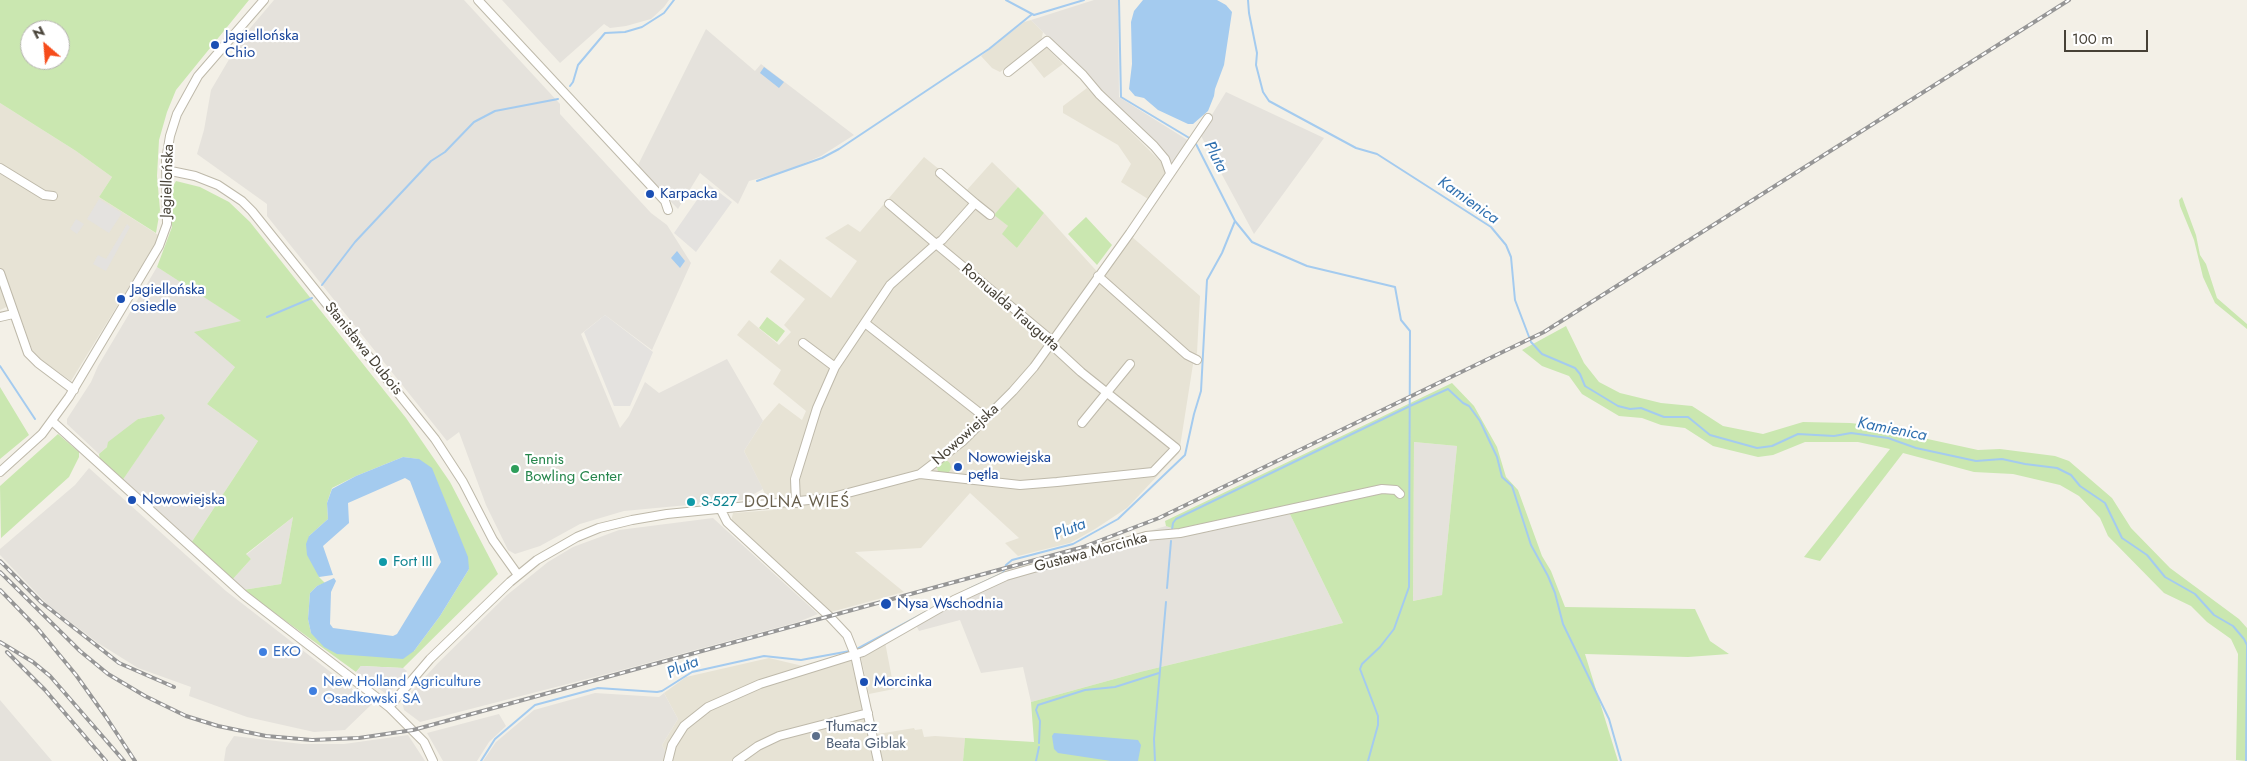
<!DOCTYPE html>
<meta charset="utf-8">
<style>
body{margin:0}
#map{position:relative;width:2247px;height:761px;overflow:hidden;background:#f3f0e7;font-family:Jost,sans-serif}
canvas{display:block}
.north{position:absolute;left:20px;top:20px;width:50px;height:50px;box-sizing:border-box;background:#fff;border:1px solid #b5b3af;border-radius:50%;rotate:333deg;font-size:14px;font-weight:700;line-height:20px;text-align:center;color:#464136}
.north::after{content:'';display:block;margin:auto;width:18px;height:22px;background:#f64c1b;clip-path:polygon(50% 0,100% 100%,50% 72%,0 100%)}
.scale{position:absolute;left:2064px;top:30px;width:84px;height:22px;box-sizing:border-box;border:2px solid #464136;border-top:0;padding-left:6px;font-size:15px;line-height:18px;white-space:nowrap;color:#464136;-webkit-text-stroke:4px #fff;paint-order:stroke}
</style>
<div id="map">
<canvas width="2247" height="761"></canvas>
<div class="north">N</div>
<div class="scale">100 m</div>
</div>
<script>
const context = document.querySelector('canvas').getContext('2d');
context.lineJoin = 'round';
function fillPath(path, color) {
  context.fillStyle = color;
  context.fill(path, 'evenodd');
}
function shape(rows) {
  const path = new Path2D();
  for (const r of rows) {
    if (r.length === 3) {
      path.moveTo(r[0] + r[2], r[1]);
      path.arc(r[0], r[1], r[2], 0, 2 * Math.PI);
      continue;
    }
    path.moveTo(r[0], r[1]);
    for (let i = 2; i < r.length; i += 2) path.lineTo(r[i], r[i + 1]);
  }
  return path;
}
function strokePath(path, color, width, dash) {
  context.strokeStyle = color;
  context.lineWidth = width;
  context.lineCap = dash ? 'butt' : 'round';
  context.setLineDash(dash || []);
  context.stroke(path);
}
function write(font, color, halo, rows, align = 'center') {
  context.font = font + ' Jost,sans-serif';
  context.lineWidth = 4.5;
  context.setLineDash([]);
  context.textBaseline = 'middle';
  context.strokeStyle = halo;
  context.fillStyle = color;
  for (const [text, x, y, turn = 0] of rows) {
    context.save();
    context.translate(x, y);
    context.rotate((+turn || 0) * Math.PI / 180);
    context.textAlign = isNaN(turn) ? turn : align;
    if (halo) context.strokeText(text, 0, 0);
    context.fillText(text, 0, 0);
    context.restore();
  }
}
const residential = shape([
 [1031,20,1043,32,1041,42,1063,64,1044,78,1025,54,1000,72,992,68,981,56,1024,22],
 [1087,88,1164,165,1166,172,1148,199,1121,182,1131,164,1118,145,1063,113,1063,106],
 [0,103,76,151,112,177,99,197,160,236,71,381,40,359,33,352,15,303,0,310],
 [924,157,966,191,992,162,1018,187,995,215,1008,226,1017,248,1044,213,1102,277,1131,236,1200,296,1197,353,1194,358,1179,453,1127,508,1095,529,1070,543,1018,556,1005,543,1019,538,970,493,921,548,855,552,904,592,831,612,731,521,733,513,773,510,744,451,763,421,779,403,802,420,806,411,773,384,781,370,737,335,749,320,779,345,791,332,784,325,805,299,770,272,780,259,831,298,857,261,825,238,848,224,860,232],
 [885,642,894,689,869,694,861,658],
 [850,655,875,761,662,761,666,753,662,745,678,719,664,693,686,677,769,658,807,667],
 [914,728,915,730,922,729,924,737,935,736,965,738,963,761,882,761,878,734]
]);
const industrial = shape([
 [274,0,464,0,560,104,560,114,651,213,667,225,691,263,652,350,605,315,581,334,620,428,629,416,645,382,659,393,727,359,763,421,744,451,763,489,752,495,752,499,624,511,580,524,540,546,515,554,508,550,486,505,459,432,447,441,267,216,267,204,197,154,204,130,211,90,241,39],
 [502,0,669,0,664,7,651,19,626,26,610,28,604,24,560,63],
 [1094,0,1118,0,1119,97,1189,141,1173,163,1031,20],
 [706,29,755,71,761,64,854,135,821,156,784,172,749,181,738,204,700,173,678,209,637,167],
 [1226,92,1324,138,1254,234,1200,134],
 [157,267,242,321,235,367,207,404,258,441,191,543,122,481,164,418,162,414,138,419,99,454,67,424,67,419,91,382,98,366],
 [1414,442,1457,446,1442,595,1413,601],
 [89,468,226,591,372,704,345,730,314,732,247,717,189,696,191,687,138,668,98,643,48,605,0,555,0,549,75,485],
 [1286,506,1343,623,1140,672,1031,702,1023,667,981,673,960,620,919,631,916,625,1014,571,1166,526,1177,530],
 [293,517,281,584,243,590,232,580,251,559,246,555],
 [713,518,818,614,798,622,618,671,420,722,404,710,402,702,438,663,507,595,548,562,573,547,619,530],
 [595,693,659,697,664,693,678,719,662,745,666,753,662,761,483,761,496,742,534,710],
 [0,700,52,761,0,761],
 [499,714,506,726,489,742,477,761,443,761,427,733],
 [408,735,425,761,224,761,226,748,234,736,302,744,344,744]
]);
const green = shape([
 [0,0,249,0,176,90,167,112,159,140,157,176,160,210,156,233,99,197,112,177,76,151,0,103],
 [30,30,60,30,60,60,30,60],
 [176,181,200,187,229,202,250,222,406,418,450,482,498,574,403,668,361,666,356,672,243,590,281,584,293,517,246,554,251,559,232,580,191,543,258,441,207,404,235,367,194,332,241,321,157,267,172,227,172,188],
 [403,457,418,459,469,569,440,616,414,651,311,633,308,619,310,593,317,586,325,583,319,577,309,536,328,519,327,503,332,488,356,476],
 [1018,187,1044,213,1017,248,1002,234,1008,226,994,215],
 [2182,197,2196,235,2200,255,2206,264,2217,298,2247,324,2247,329,2215,303,2203,277,2194,240,2180,206,2179,200],
 [1086,217,1112,245,1097,265,1068,234],
 [767,317,785,331,777,342,759,328],
 [1566,326,1584,363,1599,382,1620,393,1661,403,1692,406,1723,426,1763,434,1803,422,1850,423,1879,426,1923,438,1978,450,2000,449,2055,456,2069,461,2112,498,2131,528,2170,568,2239,619,2247,628,2247,761,2236,760,2238,654,2231,639,2207,622,2191,606,2164,593,2108,536,2100,518,2079,496,2060,485,2013,474,1974,472,1903,453,1820,561,1804,557,1890,449,1858,442,1805,442,1773,455,1758,457,1713,446,1685,428,1661,425,1642,418,1619,416,1582,394,1569,376,1542,366,1522,350],
 [1452,383,1474,406,1497,447,1506,477,1518,490,1542,556,1551,571,1565,607,1695,609,1710,641,1729,654,1688,657,1585,654,1618,761,963,761,965,738,1034,742,1031,702,1140,672,1343,623,1286,506,1177,530,1166,526,1165,521],
 [1414,442,1457,446,1442,595,1413,601],
 [0,387,29,435,0,459],
 [162,414,165,418,122,481,100,461,99,454,107,447,108,442,138,419],
 [58,434,79,452,79,457,69,477,1,538,0,486],
 [944,467,7]
]);
const parking = shape([
 [708,184,732,202,696,252,674,233],
 [99,199,122,213,109,233,87,219],
 [76,219,84,224,77,234,70,229],
 [127,224,130,227,106,271,93,264,98,255,106,259],
 [605,315,653,352,630,406,614,406,584,332],
 [361,666,403,668,407,671,391,691,385,693,356,672]
]);
const water = shape([
 [1143,0,1217,0,1226,5,1232,12,1224,65,1215,89,1214,96,1208,111,1193,124,1188,124,1158,110,1144,98,1135,96,1129,89,1132,64,1131,22,1134,11],
 [764,67,784,82,779,88,760,73],
 [677,251,685,261,680,268,671,258],
 [403,457,419,459,432,468,468,557,469,569,440,616,414,651,403,659,337,654,324,647,311,633,308,619,310,593,317,586,334,578,336,581,331,592,330,624,333,628,393,636,397,634,441,562,410,481,405,478,348,503,349,523,323,546,333,575,319,577,307,555,306,544,309,536,328,519,327,503,332,489,356,476],
 [1054,733,1138,740,1141,745,1138,761,1111,761,1058,753,1054,749,1052,736]
]);
const stream = shape([
 [1006,0,1034,15,1084,0],
 [1119,0,1121,97,1191,139],
 [1248,0,1249,13,1257,53,1256,65,1263,92,1269,101,1356,148,1377,154,1491,227,1506,245,1511,257,1515,300,1531,342,1542,354,1575,368,1580,374,1585,386,1618,406,1630,409,1641,408,1664,417,1688,417,1710,435,1757,448,1772,446,1798,434,1834,436,1851,433,1888,438,1916,448,1976,461,2002,459,2025,464,2057,468,2071,475,2080,486,2105,503,2122,538,2147,555,2165,577,2195,594,2214,615,2233,626,2244,639,2247,645,2246,761],
 [570,86,573,82,578,65,605,33,625,32,642,27,664,13,674,0],
 [757,181,822,158,839,149,989,49,1031,15],
 [1235,221,1252,242,1263,247,1307,266,1395,287,1401,320,1410,331,1409,587,1394,629,1380,647,1362,664,1360,669,1378,716,1378,725,1368,761],
 [322,285,355,242,431,161,445,152,474,122,495,111,558,99],
 [267,317,312,298],
 [0,366,35,419],
 [1172,530,1173,523,1176,519,1410,406,1448,389,1463,403,1469,406,1480,421,1497,457,1502,477,1512,486,1531,545,1548,576,1555,593,1563,624,1609,719,1621,761],
 [1167,588,1171,541],
 [967,590,1003,573,1006,565,1012,560,1073,544,1118,519,1185,455,1194,414,1201,391,1207,280,1222,253,1235,221,1195,142],
 [855,650,926,612],
 [1039,743,1040,721,1036,710,1038,705,1085,690,1115,687,1159,673],
 [481,761,495,739,535,705,598,688,657,692,662,691,692,672,764,656,801,660,850,651],
 [1036,761,1039,747],
 [1155,761,1154,739,1166,602]
]);
const minor = shape([
 [478,0,665,201,668,210],
 [1008,72,1047,41,1083,75,1099,94,1154,146,1165,159,1170,173],
 [0,168,44,195,53,196],
 [166,170,195,176,218,185,242,201,252,211,435,439,463,482,493,540,518,575],
 [975,203,990,215],
 [889,204,936,244,942,240,975,203,940,173],
 [0,273,28,353,38,363,74,390],
 [1098,276,1187,355,1197,360],
 [0,317,13,314],
 [865,323,986,418],
 [803,343,835,367],
 [52,421,244,595,389,707,424,742,433,761],
 [1082,423,1130,364],
 [0,472,42,434,69,397,159,246,167,224,166,160,170,136,177,114,198,76,264,0],
 [796,503,795,479,817,408,835,367,890,285,936,244,1049,338,1056,349,1081,372,1176,448,1153,472,1057,482,1020,485,920,474],
 [721,510,727,522,830,617,847,635,855,655,878,761],
 [389,707,430,659,510,582,537,560,577,537,599,528,632,520,667,514,829,498,920,474,963,441,1013,391,1034,367,1130,233,1208,118],
 [668,761,672,745,684,726,708,707,760,684,863,652,954,600,1006,576,1146,536,1180,533,1382,489,1396,490,1400,494],
 [737,761,758,746,779,736,868,713]
]);
const rail = shape([
 [0,561,41,602,119,663,174,687],
 [0,572,80,651,108,674,145,696,186,716,218,726,266,736,312,740,359,738,413,730,1002,569,1083,547,1159,518,1544,332,2069,0],
 [0,590,38,629,76,675,106,717,135,761],
 [0,642,33,662,50,676,124,761],
 [7,652,45,690,106,761]
]);
const markers = [
 [215,45,5,"#1a4fb4"],
 [650,194,5,"#1a4fb4"],
 [121,299,5,"#1a4fb4"],
 [958,467,5,"#1a4fb4"],
 [515,469,5,"#2e9e5b"],
 [132,500,5,"#1a4fb4"],
 [691,502,5,"#0f9aa8"],
 [383,562,5,"#0f9aa8"],
 [886,604,6,"#1a4fb4"],
 [263,652,5,"#3f7fe0"],
 [864,682,5,"#1a4fb4"],
 [313,691,5,"#3f7fe0"],
 [816,736,5,"#5c6f8a"]
];
const transitNames = [
 ["Jagiellońska",225,36],
 ["Chio",225,53],
 ["Karpacka",660,194],
 ["Jagiellońska",131,290],
 ["osiedle",131,307],
 ["Nowowiejska",968,458],
 ["pętla",968,475],
 ["Nowowiejska",142,500],
 ["Nysa Wschodnia",897,604],
 ["Morcinka",874,682]
];
const streetNames = [
 ["Jagiellońska",168,181,-88],
 ["Romualda Traugutta",1010,308,41],
 ["Stanisława Dubois",363,349,51],
 ["Nowowiejska",966,435,-42],
 ["Gustawa Morcinka",1091,553,-15]
];
const leisureNames = [
 ["Tennis",525,460],
 ["Bowling Center",525,477]
];
const cultureNames = [
 ["S-527",701,502],
 ["Fort III",393,562]
];
const shopNames = [
 ["EKO",273,652],
 ["New Holland Agriculture",323,682],
 ["Osadkowski SA",323,699]
];
const serviceNames = [
 ["Tłumacz",826,727],
 ["Beata Giblak",826,744]
];
const waterNames = [
 ["Pluta",1215,157,63],
 ["Kamienica",1468,201,35],
 ["Kamienica",1892,430,11],
 ["Pluta",1070,530,-22],
 ["Pluta",683,668,-24]
];
const neighbourhoodNames = [
 ["DOLNA WIEŚ",797,503]
];
fillPath(residential, '#e7e3d5');
fillPath(industrial, '#e5e2dc');
fillPath(green, '#cae7b0');
fillPath(parking, '#e4e2df');
fillPath(water, '#a4cbef');
strokePath(stream, '#a4cbef', 2);
strokePath(minor, '#beb9aa', 10);
strokePath(minor, '#fff', 8);
strokePath(rail, '#969696', 4);
strokePath(rail, '#fff', 2, [5.5]);
for (const [x, y, r, color] of markers) {
  const dot = new Path2D();
  dot.arc(x, y, r, 0, 2 * Math.PI);
  context.fillStyle = color;
  context.fill(dot);
  strokePath(dot, '#fff', 2);
}
write('15px', '#164399', '#fff', transitNames, 'left');
write('15px', '#464136', '#fff', streetNames);
write('15px', '#27864d', '#fff', leisureNames, 'left');
write('15px', '#0d838f', '#fff', cultureNames, 'left');
write('15px', '#366cbe', '#fff', shopNames, 'left');
write('15px', '#4e5e75', '#fff', serviceNames, 'left');
write('italic 16px', '#3171b0', '#fff', waterNames);
context.letterSpacing = '1px';
write('16px', '#69604d', '#fff', neighbourhoodNames);
context.letterSpacing = '0px';
</script>
